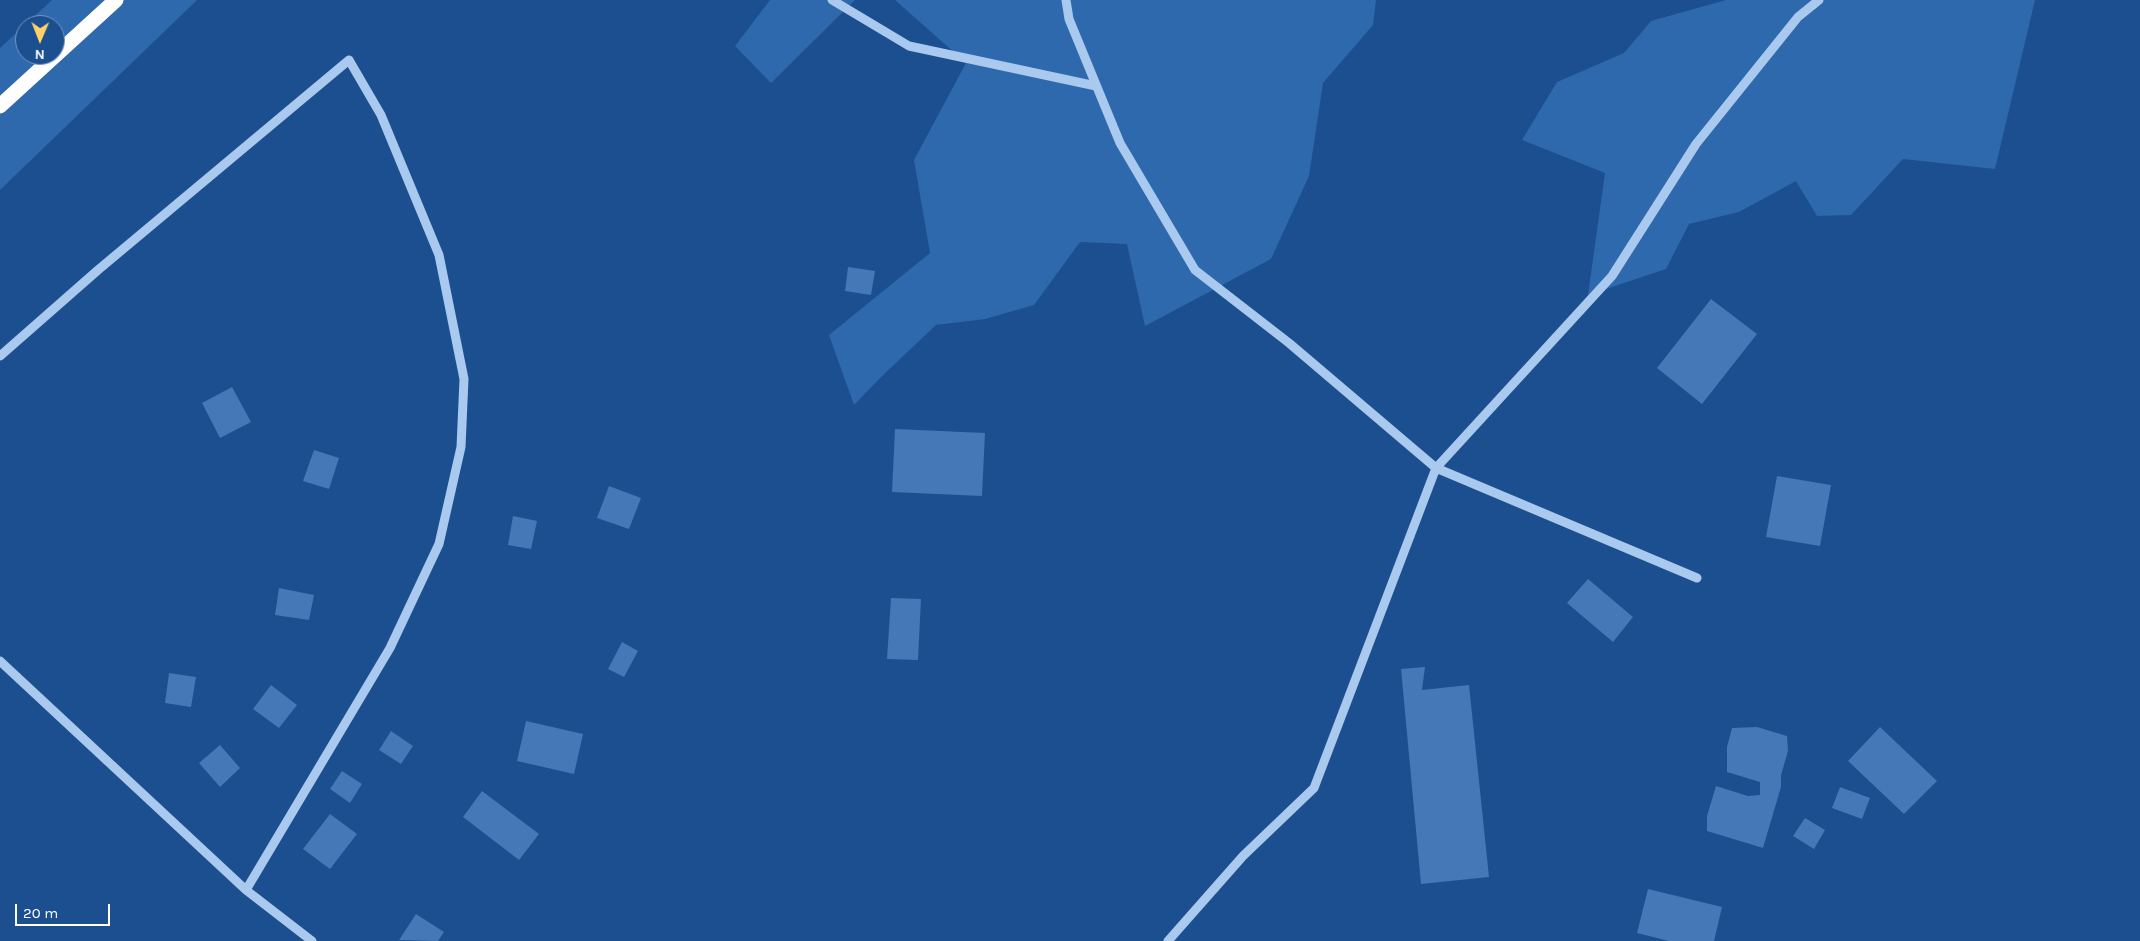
<!DOCTYPE html>
<style>
body{margin:0}
#map{position:relative;width:2140px;height:941px;overflow:hidden;background:#1b4f8f;font-family:Karla,sans-serif}
canvas{display:block}
.north{position:absolute;left:15px;top:15px;width:50px;height:50px;box-sizing:border-box;background:#1b4f8f;border:1px solid #7695bc;border-radius:50%;rotate:181deg;font-size:14px;font-weight:700;line-height:20px;text-align:center;color:#fff}
.north::after{content:'';display:block;margin:auto;width:18px;height:22px;background:#ffd166;clip-path:polygon(50% 0,100% 100%,50% 72%,0 100%)}
.scale{position:absolute;left:15px;top:904px;width:95px;height:22px;box-sizing:border-box;border:2px solid #fff;border-top:0;padding-left:6px;font-size:15px;line-height:18px;white-space:nowrap;color:#fff;-webkit-text-stroke:4px #1b4f8f;paint-order:stroke}
</style>
<div id="map">
<canvas width="2140" height="941"></canvas>
<div class="north">N</div>
<div class="scale">20 m</div>
</div>
<script>
const context = document.querySelector('canvas').getContext('2d');
context.lineJoin = 'round';
function fillPath(path, color) {
  context.fillStyle = color;
  context.fill(path, 'evenodd');
}
function shape(rows) {
  const path = new Path2D();
  for (const r of rows) {
    path.moveTo(r[0], r[1]);
    for (let i = 2; i < r.length; i += 2) path.lineTo(r[i], r[i + 1]);
  }
  return path;
}
function strokePath(path, color, width, dash) {
  context.strokeStyle = color;
  context.lineWidth = width;
  context.lineCap = dash ? 'butt' : 'round';
  context.setLineDash(dash || []);
  context.stroke(path);
}
const green = shape([
 [52,0,197,0,0,190,0,48,25,25,25,55,55,55,55,25,25,25],
 [770,0,855,0,771,83,735,46],
 [895,0,1376,0,1373,25,1323,83,1309,176,1271,259,1145,326,1127,244,1080,242,1034,305,985,319,936,325,881,377,854,405,829,335,930,253,914,160,966,63],
 [1726,0,2035,0,1995,169,1903,159,1851,215,1817,216,1796,181,1739,212,1689,224,1666,269,1588,295,1605,173,1522,140,1557,82,1624,53,1651,21]
]);
const building = shape([
 [848,267,875,271,871,295,845,291],
 [1711,299,1757,334,1702,404,1657,368],
 [232,387,251,422,220,438,202,403],
 [895,429,985,433,982,496,892,492],
 [314,450,339,458,329,489,303,481],
 [1777,476,1831,485,1820,546,1766,537],
 [609,486,641,498,629,529,597,518],
 [513,516,537,521,531,549,508,545],
 [1588,579,1633,617,1613,642,1567,603],
 [279,588,314,595,309,620,275,615],
 [891,598,921,599,918,660,887,659],
 [622,642,638,651,624,677,608,669],
 [1425,667,1422,690,1469,685,1489,877,1421,884,1401,669],
 [169,673,196,677,191,707,165,703],
 [271,685,297,705,279,728,253,709],
 [526,721,583,734,574,774,517,761],
 [1757,727,1787,736,1788,751,1781,775,1781,787,1763,848,1707,831,1707,816,1716,786,1748,796,1760,795,1760,782,1727,772,1727,747,1732,728],
 [1880,727,1937,781,1904,814,1848,761],
 [391,731,413,746,401,764,379,750],
 [220,745,240,768,220,787,199,763],
 [342,771,362,784,350,803,330,789],
 [1840,787,1870,798,1862,819,1832,808],
 [482,791,539,834,519,860,463,817],
 [330,814,357,834,330,869,303,849],
 [1805,818,1825,830,1814,849,1793,836],
 [1648,889,1722,907,1714,941,1669,941,1637,933],
 [416,914,444,932,438,941,399,940]
]);
const minor = shape([
 [832,0,909,46,1096,86],
 [1066,0,1069,19,1120,143,1195,270,1289,343,1436,468,1697,578],
 [0,356,98,270,349,60,381,115,439,255,464,379,461,447,439,544,390,648,246,890],
 [0,661,246,890,312,941],
 [1168,941,1243,856,1314,788,1436,468,1612,276,1696,144,1798,17,1819,0]
]);
const highway = shape([
 [0,106,116,0]
]);
fillPath(green, '#2e69ad');
fillPath(building, '#4478b7');
strokePath(minor, '#a9c9ee', 9);
strokePath(highway, '#fff', 15);
</script>
